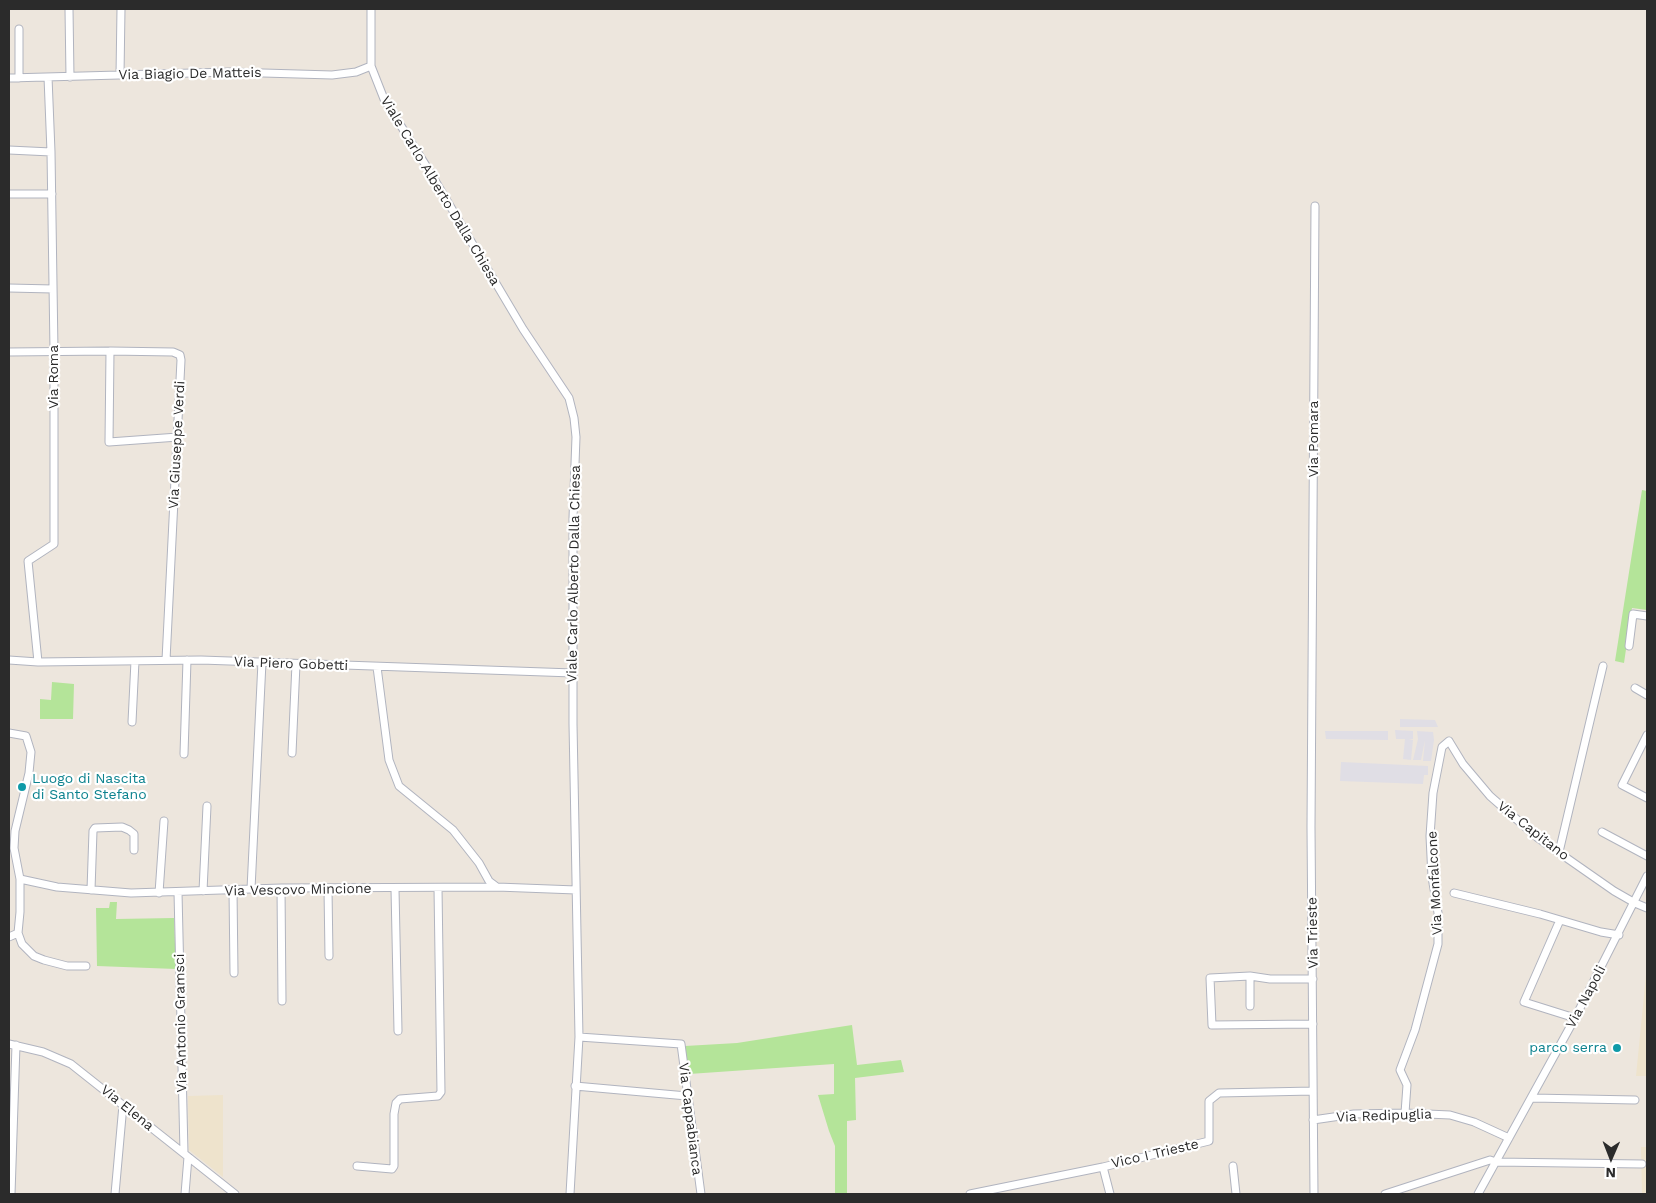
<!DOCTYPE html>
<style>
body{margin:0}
#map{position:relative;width:1656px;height:1203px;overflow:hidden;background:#ede6dd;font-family:"Work Sans",sans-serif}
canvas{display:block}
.frame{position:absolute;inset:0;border:10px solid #2b2b2b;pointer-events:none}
.north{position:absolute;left:1586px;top:1133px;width:50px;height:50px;-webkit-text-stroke:4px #fff;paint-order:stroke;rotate:181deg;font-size:14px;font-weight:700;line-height:20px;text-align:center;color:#2b2b2b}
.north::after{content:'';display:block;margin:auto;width:18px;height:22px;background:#2b2b2b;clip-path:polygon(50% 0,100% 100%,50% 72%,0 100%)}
</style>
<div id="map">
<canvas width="1656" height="1203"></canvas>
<div class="frame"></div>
<div class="north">N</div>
</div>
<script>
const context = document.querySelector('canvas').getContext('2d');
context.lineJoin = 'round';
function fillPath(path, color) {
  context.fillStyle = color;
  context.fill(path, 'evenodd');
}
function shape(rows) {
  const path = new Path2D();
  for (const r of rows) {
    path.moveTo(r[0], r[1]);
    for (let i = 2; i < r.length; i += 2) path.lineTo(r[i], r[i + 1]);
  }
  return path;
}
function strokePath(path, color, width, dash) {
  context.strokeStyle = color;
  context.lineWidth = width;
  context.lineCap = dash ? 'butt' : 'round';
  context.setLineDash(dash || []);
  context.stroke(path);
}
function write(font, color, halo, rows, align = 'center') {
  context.font = font + ' "Work Sans",sans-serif';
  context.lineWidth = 4.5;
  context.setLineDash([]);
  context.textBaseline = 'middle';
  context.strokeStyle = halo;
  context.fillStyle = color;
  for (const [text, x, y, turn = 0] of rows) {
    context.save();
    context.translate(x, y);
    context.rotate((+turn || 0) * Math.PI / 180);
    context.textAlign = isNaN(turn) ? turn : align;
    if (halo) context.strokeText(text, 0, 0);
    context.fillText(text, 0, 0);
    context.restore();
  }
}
const industrial = shape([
 [1400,719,1435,720,1438,727,1400,727],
 [1395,730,1413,731,1413,739,1409,740,1413,740,1411,760,1403,759,1405,739,1396,739],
 [1325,731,1388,731,1388,740,1326,739],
 [1417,731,1433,732,1434,740,1431,761,1423,761,1425,740,1421,760,1413,760,1418,739],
 [1341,762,1428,766,1428,775,1424,775,1423,784,1340,781]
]);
const education = shape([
 [1647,965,1647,1076,1636,1076],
 [223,1095,223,1177,189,1150,188,1096],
 [1641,1147,1647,1147,1647,1194,1642,1194]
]);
const green = shape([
 [1642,490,1647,491,1647,610,1632,608,1624,663,1615,661],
 [52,682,74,684,73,719,40,719,40,699,51,700],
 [110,902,117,902,116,919,174,918,176,969,97,966,96,908,109,908],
 [852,1025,857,1065,901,1060,904,1072,855,1078,856,1120,847,1121,847,1194,835,1194,835,1146,829,1131,818,1095,834,1094,834,1064,689,1074,685,1046,737,1043]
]);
const minor = shape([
 [69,9,70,77],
 [371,9,371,66,384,99,430,172,523,329,569,398,574,418,576,437,573,518,573,724,579,1037,570,1194],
 [19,29,19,78],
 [120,75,121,9],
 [9,78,229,72,332,75,356,72,371,66],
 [9,150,51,152],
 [9,194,52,194],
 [9,288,53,289],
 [110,351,109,442,178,437],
 [9,352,110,351,173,352,180,355,181,360,166,660],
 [1629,646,1633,614,1647,616],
 [9,660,38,662,201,660,573,673],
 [38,662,28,561,54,544,54,351,51,152,48,77],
 [377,667,389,760,399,786,453,830,479,863,489,881,497,887],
 [1635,688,1647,695],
 [132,722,135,661],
 [9,733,26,736,31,752,29,773,15,831,14,848,20,879,20,912,18,933,9,937],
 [1647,735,1622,785,1647,798],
 [292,753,296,664],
 [184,754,187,660],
 [1602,832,1647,856],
 [1559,852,1603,666],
 [20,879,57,887,131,893,281,888,497,887,576,890],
 [281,888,282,1001],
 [251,889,262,662],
 [328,889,329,956],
 [395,889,398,1031],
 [91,890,93,831,95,828,122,827,129,830,134,834,134,850],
 [233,890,234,973],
 [203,891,207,806],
 [178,892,184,1153],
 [159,893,164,821],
 [1454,893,1540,914,1601,932,1619,935],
 [1560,920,1524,1002,1575,1018],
 [18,933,22,944,34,956,44,960,67,966,86,966],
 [1313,979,1270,979,1250,976,1210,978,1212,1025,1313,1024],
 [1250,1006,1250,976],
 [579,1037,681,1044,701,1194],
 [9,1044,43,1052,71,1064,235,1194],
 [575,1086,687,1096],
 [1532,1098,1635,1100],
 [1405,1113,1407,1085,1400,1070,1415,1030,1438,944,1438,913,1432,877,1430,836,1433,793,1442,747,1449,741,1463,764,1490,796,1538,838,1614,891,1635,903,1647,908],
 [1313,1120,1354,1114,1405,1113,1450,1115,1474,1122,1509,1138],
 [357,1166,392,1169,394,1166,394,1114,396,1103,400,1099,438,1096,441,1092,438,888],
 [1233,1166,1236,1194],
 [1103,1167,1110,1194],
 [11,1194,16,1045],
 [115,1194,123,1105],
 [185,1194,188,1157],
 [970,1194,1103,1167,1209,1141,1209,1101,1219,1093,1313,1091],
 [1314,1194,1311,827,1315,206],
 [1385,1194,1490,1160,1496,1162,1642,1164],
 [1478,1194,1575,1018,1647,876]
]);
const markers = [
 [22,787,5,"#0f9aa8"],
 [1617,1048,5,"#0f9aa8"]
];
const streetNames = [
 ["Via Biagio De Matteis",190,74,-1],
 ["Viale Carlo Alberto Dalla Chiesa",440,191,59],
 ["Via Roma",54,377,-90],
 ["Via Pomara",1314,439,-90],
 ["Via Giuseppe Verdi",177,445,-87],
 ["Viale Carlo Alberto Dalla Chiesa",574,574,-89],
 ["Via Piero Gobetti",291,664,2],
 ["Via Capitano",1533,831,38],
 ["Via Monfalcone",1435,883,-93],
 ["Via Vescovo Mincione",298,890,-1],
 ["Via Trieste",1313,933,-91],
 ["Via Napoli",1586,997,-62],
 ["Via Antonio Gramsci",181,1023,-91],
 ["Via Elena",127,1108,39],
 ["Via Redipuglia",1384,1116,-2],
 ["Via Cappabianca",690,1119,83],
 ["Vico I Trieste",1155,1154,-13]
];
const cultureNames = [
 ["Luogo di Nascita",32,779],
 ["di Santo Stefano",32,795],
 ["parco serra",1607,1048,"right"]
];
fillPath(industrial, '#e0dee5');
fillPath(education, '#eee3cc');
fillPath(green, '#b4e499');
strokePath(minor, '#b1b4bf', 9);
strokePath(minor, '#fff', 7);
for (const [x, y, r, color] of markers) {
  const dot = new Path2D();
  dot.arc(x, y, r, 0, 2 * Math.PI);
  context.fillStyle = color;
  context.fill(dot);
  strokePath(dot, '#fff', 2);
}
write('14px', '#2b2b2b', '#fff', streetNames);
write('14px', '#0d838f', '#fff', cultureNames, 'left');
</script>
